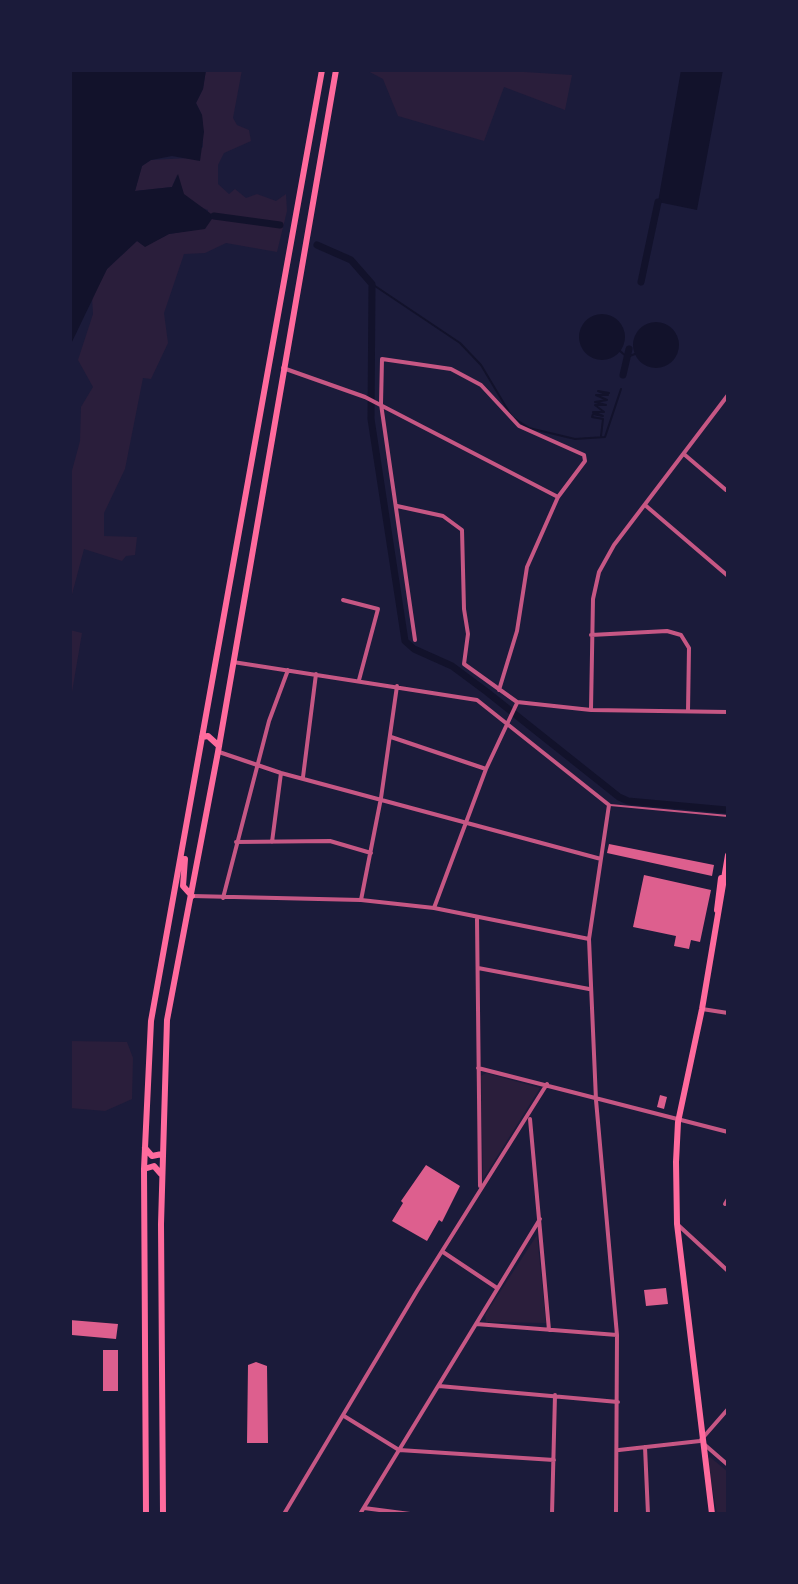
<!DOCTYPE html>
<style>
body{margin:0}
#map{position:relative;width:798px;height:1584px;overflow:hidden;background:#1b1b3a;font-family:"Nunito Sans",sans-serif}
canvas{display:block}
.frame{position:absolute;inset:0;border:72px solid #1b1b3a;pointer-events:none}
</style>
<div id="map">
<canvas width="798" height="1584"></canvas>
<div class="frame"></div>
</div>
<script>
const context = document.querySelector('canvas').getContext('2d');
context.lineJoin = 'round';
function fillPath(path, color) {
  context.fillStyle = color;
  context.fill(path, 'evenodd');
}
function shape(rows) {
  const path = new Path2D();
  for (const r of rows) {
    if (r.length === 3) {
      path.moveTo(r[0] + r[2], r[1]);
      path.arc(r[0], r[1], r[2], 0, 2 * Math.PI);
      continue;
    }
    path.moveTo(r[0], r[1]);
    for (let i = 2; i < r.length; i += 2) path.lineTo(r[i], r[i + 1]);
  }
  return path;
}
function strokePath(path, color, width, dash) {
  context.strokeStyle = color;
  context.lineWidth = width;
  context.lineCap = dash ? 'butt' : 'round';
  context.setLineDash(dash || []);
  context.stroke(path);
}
const green = shape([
 [206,70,242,70,233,118,237,125,249,130,251,141,224,153,218,165,218,184,229,194,235,189,246,198,257,194,276,201,286,194,287,211,277,252,226,243,205,253,184,254,164,313,168,343,151,379,143,378,125,469,104,513,104,536,137,537,135,555,126,556,122,561,84,549,70,602,70,478,80,441,81,407,93,387,78,360,93,314,92,297,107,269,137,241,145,246,169,234,205,228,208,210,197,206,183,194,177,175,172,187,135,191,142,166,151,160,189,158,203,147,202,115,196,103,203,89],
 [366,70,493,70,572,75,565,110,504,87,484,141,398,116,383,79],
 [70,630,82,633,70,704],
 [70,1041,127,1042,133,1058,132,1099,105,1111,70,1108],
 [486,1073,540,1088,483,1179,481,1076],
 [537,1235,546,1323,486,1322,485,1315],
 [710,1457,728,1472,728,1514,717,1514,707,1459]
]);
const water = shape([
 [70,70,206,70,203,89,196,103,202,115,204,132,200,161,172,156,151,160,142,166,135,191,172,187,178,174,184,194,214,216,205,229,169,234,145,247,137,241,107,269,70,346],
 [681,70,723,70,697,210,658,202],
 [602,337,23],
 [656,345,23]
]);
const stream = shape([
 [372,284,460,343,481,365,512,417,529,428,575,439,605,437,621,389],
 [620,351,627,357,635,354],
 [601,436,603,419,592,417,593,414,603,416,593,412,604,412,595,405,606,405,595,402,607,400,596,395,608,395,598,391,609,393]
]);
const canal = shape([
 [214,216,280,225],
 [317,245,351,260,372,284,371,419,405,641,414,649,452,666,487,692,619,797,628,801,727,810],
 [641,282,658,202],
 [623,375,629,349]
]);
const building = shape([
 [609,844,714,865,712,876,607,853],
 [644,875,711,890,700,942,691,940,689,949,674,946,676,936,633,927],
 [660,1095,667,1097,664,1109,657,1107],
 [426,1165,460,1186,442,1222,439,1220,427,1241,392,1221,403,1203,401,1201],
 [666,1288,668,1304,646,1306,644,1290],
 [70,1320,118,1324,116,1339,72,1335],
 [103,1350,118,1350,118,1391,103,1391],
 [256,1362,267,1366,268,1443,247,1443,248,1365]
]);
const service = shape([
 [610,805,728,816]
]);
const minor = shape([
 [283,368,365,397,558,497],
 [685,455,726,490],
 [645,505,728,576],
 [397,506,443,516,462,530,464,609,468,634,464,664,517,702,591,710,728,712],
 [343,600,378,609,359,680],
 [591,635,667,631,681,635,689,648,688,711],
 [415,640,381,404,382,359,451,369,481,385,519,426,584,455,585,461,558,497,527,567,517,631,499,690],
 [233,662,477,700,609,805,589,939,596,1100,617,1335,616,1514],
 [591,709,593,599,599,572,614,545,728,395],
 [391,737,486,769],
 [219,752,281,773,601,859],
 [303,777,316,674],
 [236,842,330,841,371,853],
 [272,842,281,773],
 [192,896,361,900,434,908,589,939],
 [223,898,269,721,288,670],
 [361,900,381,798,397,686],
 [434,908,486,769,517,703],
 [477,919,480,1186],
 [478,968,589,989],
 [702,1009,728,1013],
 [478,1068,728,1132],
 [530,1119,549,1330],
 [725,1204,728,1199],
 [677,1224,728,1271],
 [443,1252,497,1288],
 [476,1324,617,1335],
 [439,1386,618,1402],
 [344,1416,399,1450,554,1460],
 [705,1445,728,1465],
 [645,1447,648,1514],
 [619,1450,700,1441,728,1409],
 [364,1508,410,1514],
 [284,1514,417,1291,547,1084],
 [360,1514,540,1219],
 [552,1514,555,1395]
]);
const secondary = shape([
 [717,910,721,878],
 [712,1514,677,1224,676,1162,678,1122,702,1009,728,855]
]);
const primary = shape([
 [202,737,208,736,219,746],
 [185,859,183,886,192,896],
 [145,1148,152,1156,162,1154],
 [144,1169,154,1166,161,1174],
 [146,1514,144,1169,151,1021,322,70],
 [163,1514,161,1224,167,1020,218,752,336,70]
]);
fillPath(green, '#2a1e3b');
fillPath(water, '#12122b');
strokePath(stream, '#12122b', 2);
strokePath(canal, '#12122b', 7);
fillPath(building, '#dd5f8e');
strokePath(service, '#c65784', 2);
strokePath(minor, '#c65784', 4);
strokePath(secondary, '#ff6b9d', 6);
strokePath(primary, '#ff6b9d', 6);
</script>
